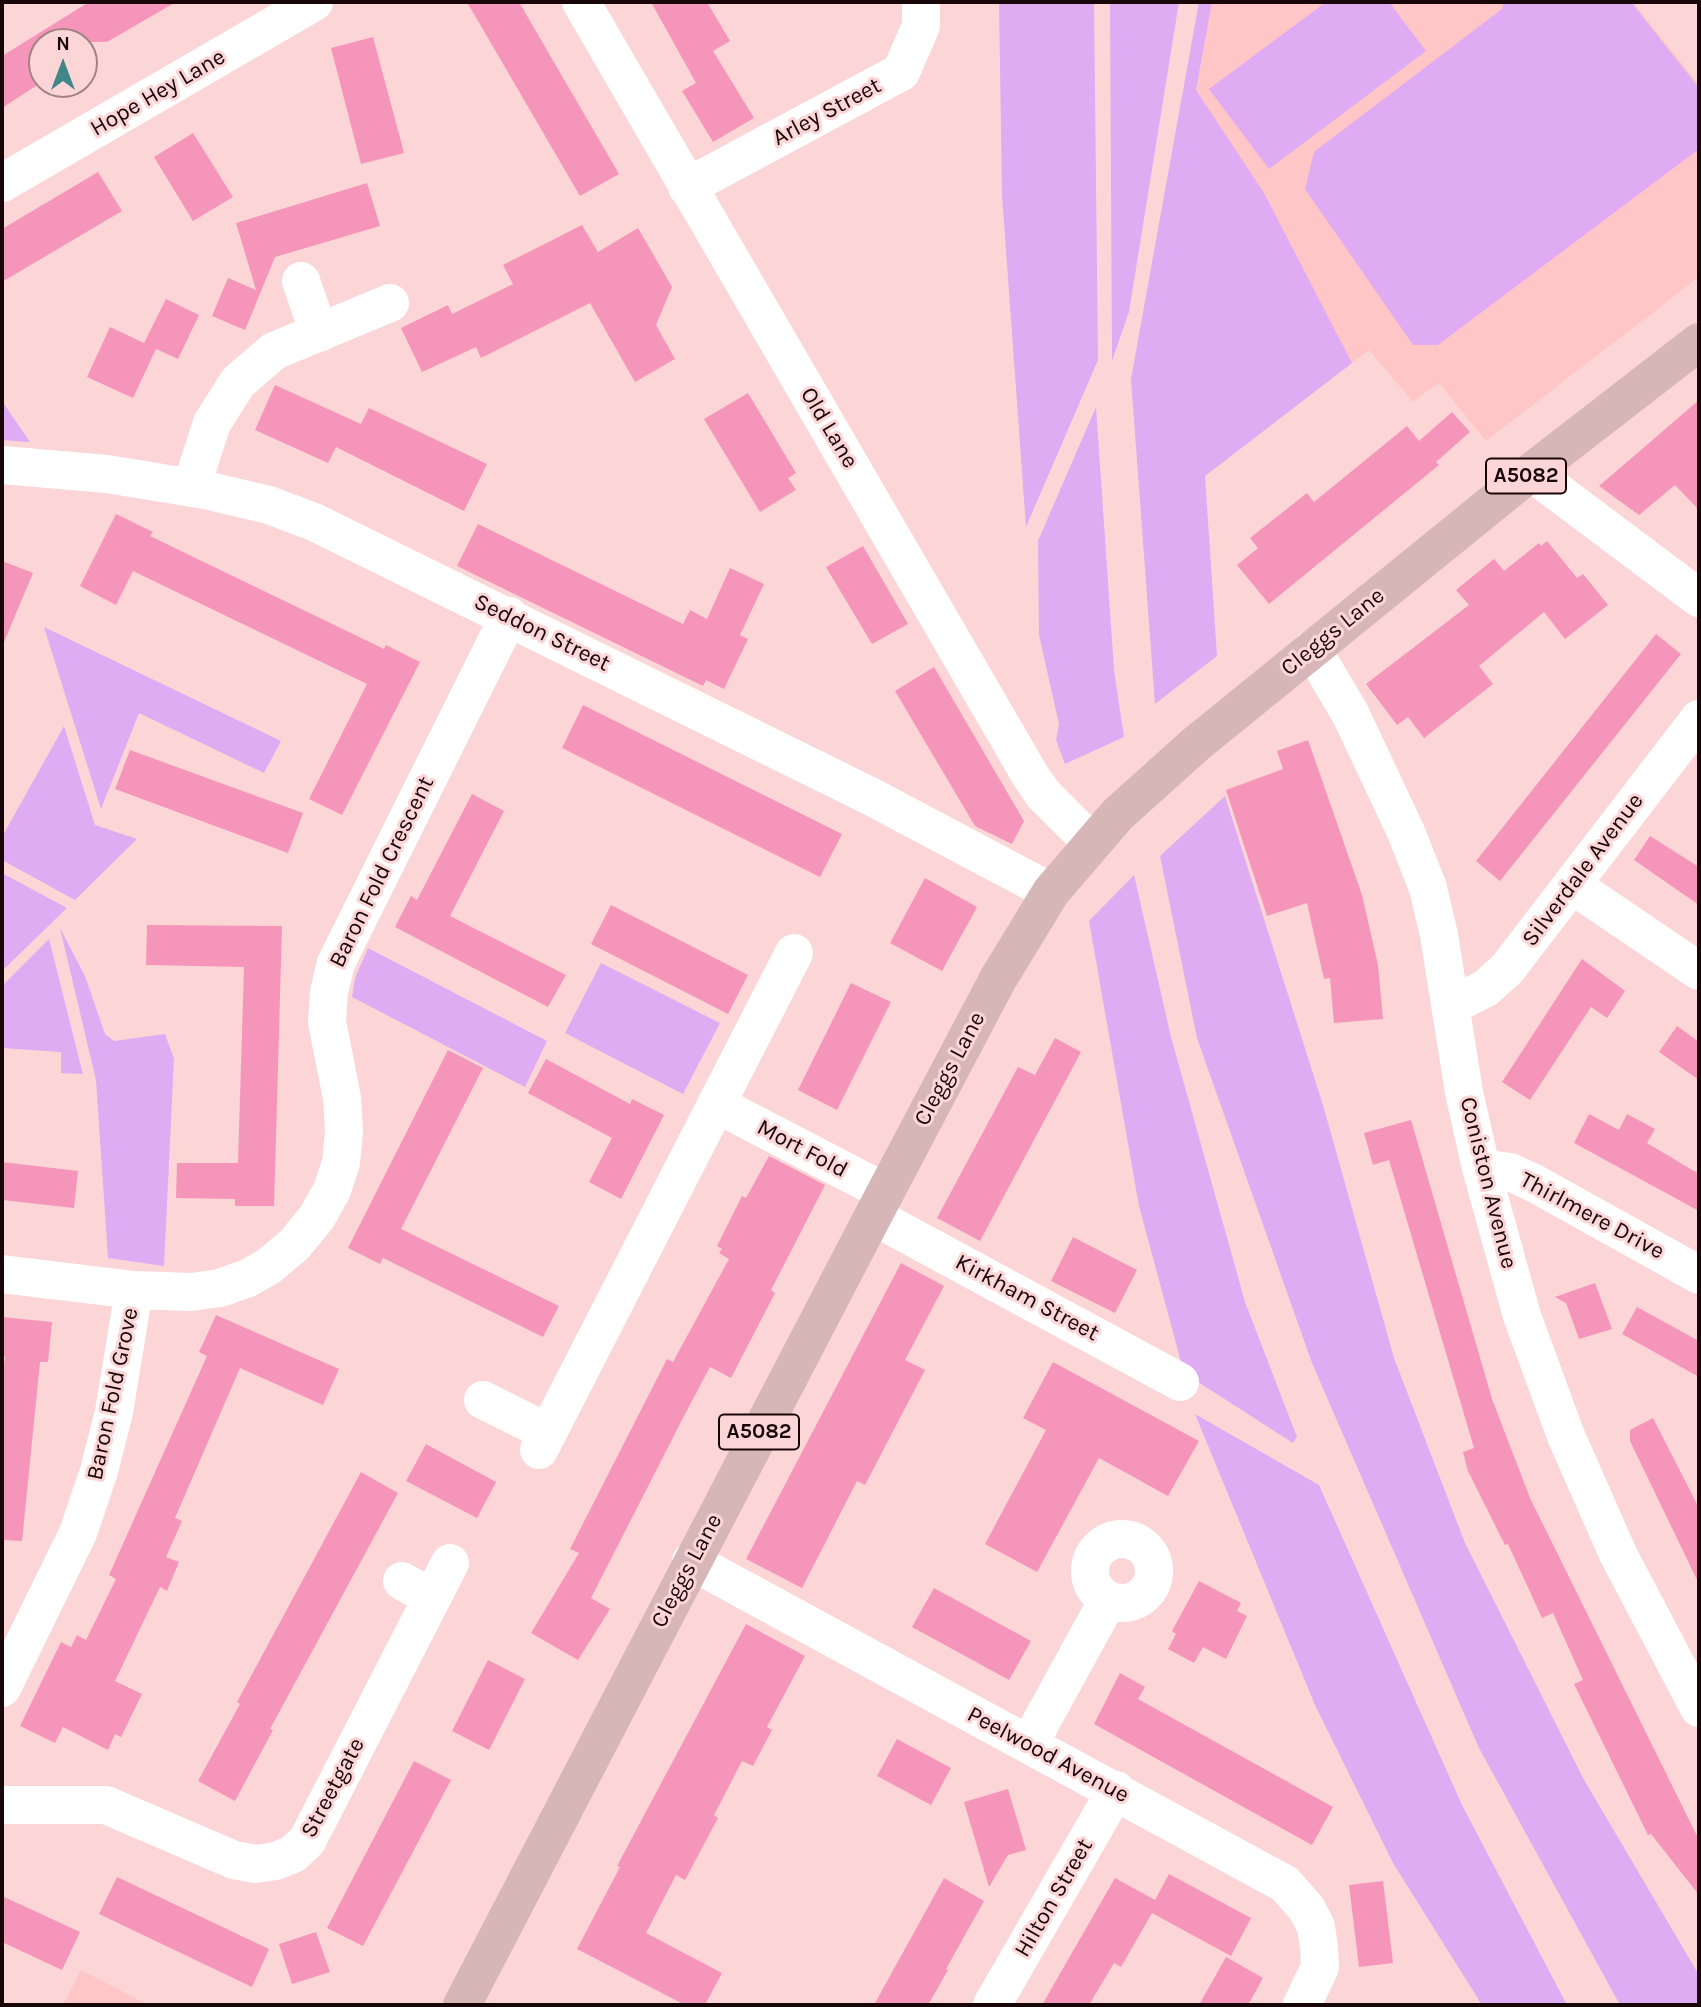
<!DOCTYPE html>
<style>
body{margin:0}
#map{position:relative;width:1701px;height:2007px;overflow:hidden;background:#fcd6d7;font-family:Karla,sans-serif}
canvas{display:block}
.frame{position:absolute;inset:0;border:4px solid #190608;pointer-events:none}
.north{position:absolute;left:28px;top:28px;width:70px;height:70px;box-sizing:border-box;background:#fcd6d7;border:2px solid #a18384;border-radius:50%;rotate:0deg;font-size:19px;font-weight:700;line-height:28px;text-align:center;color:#190608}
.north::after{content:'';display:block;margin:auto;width:24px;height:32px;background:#3f8788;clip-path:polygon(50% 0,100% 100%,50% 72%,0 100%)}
</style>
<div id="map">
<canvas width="1701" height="2007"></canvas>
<div class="frame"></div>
<div class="north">N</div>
</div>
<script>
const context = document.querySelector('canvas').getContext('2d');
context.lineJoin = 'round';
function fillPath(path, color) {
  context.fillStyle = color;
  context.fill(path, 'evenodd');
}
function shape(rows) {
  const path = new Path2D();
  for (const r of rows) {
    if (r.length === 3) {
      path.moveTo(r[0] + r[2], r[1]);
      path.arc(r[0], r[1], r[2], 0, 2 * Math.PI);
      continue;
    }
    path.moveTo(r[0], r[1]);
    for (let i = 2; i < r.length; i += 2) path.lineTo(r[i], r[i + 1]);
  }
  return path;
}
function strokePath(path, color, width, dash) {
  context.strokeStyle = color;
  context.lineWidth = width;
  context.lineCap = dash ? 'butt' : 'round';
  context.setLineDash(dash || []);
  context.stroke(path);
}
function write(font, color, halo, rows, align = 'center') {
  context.font = font + ' Karla,sans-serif';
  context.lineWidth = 6;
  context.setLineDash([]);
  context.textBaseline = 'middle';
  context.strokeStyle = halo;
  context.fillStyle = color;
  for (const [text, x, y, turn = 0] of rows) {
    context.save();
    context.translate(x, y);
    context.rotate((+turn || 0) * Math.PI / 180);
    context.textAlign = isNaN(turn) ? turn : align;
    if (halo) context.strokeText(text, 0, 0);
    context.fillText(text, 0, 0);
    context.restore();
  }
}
const built = shape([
 [1212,2,1633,2,1699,85,1699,277,1486,441,1439,383,1413,402,1369,350,1205,476,1196,90],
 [81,1970,149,2005,63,2005]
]);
const green = shape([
 [999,2,1094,2,1098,360,1026,527,1002,195],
 [1110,2,1179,2,1129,312,1112,361],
 [1199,2,1212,2,1196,90,1264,193,1352,363,1205,476,1217,656,1155,704,1131,379],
 [1326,2,1389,2,1426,51,1269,169,1209,89],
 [1504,2,1631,2,1699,88,1699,149,1438,345,1413,345,1305,189,1314,152,1502,9],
 [2,401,30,442,2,440],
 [1096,407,1114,670,1124,737,1065,764,1056,740,1059,724,1039,635,1038,541],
 [44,627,281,741,264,773,139,713,101,809],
 [64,726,95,825,137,839,75,900,2,860,2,837],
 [1225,796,1323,1105,1394,1358,1465,1543,1583,1778,1699,1975,1699,2005,1620,2005,1479,1748,1312,1363,1197,1038,1160,856],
 [2,873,67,908,2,971],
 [1134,875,1171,1037,1245,1302,1297,1437,1293,1443,1184,1373,1139,1206,1089,921],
 [60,928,85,976,105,1034,114,1041,165,1034,174,1059,164,1266,108,1258,96,1080],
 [49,939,83,1074,61,1073,61,1052,2,1048,2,986],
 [368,948,547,1041,525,1087,352,997,355,978],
 [601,963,720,1023,683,1094,565,1033],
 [1195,1414,1319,1485,1462,1805,1567,2005,1482,2005,1393,1863,1315,1705]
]);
const building = shape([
 [89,2,176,2,107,42,42,42,42,82,2,108,2,56],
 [467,2,519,2,619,174,580,196],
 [651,2,707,2,730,41,713,51,754,118,713,142,682,91,696,83],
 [373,37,404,153,361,164,331,48],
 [193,133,233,197,193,221,154,157],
 [98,172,122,211,2,282,2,229],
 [367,183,380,226,275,257,245,330,212,316,228,278,256,290,236,223],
 [582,225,598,252,638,228,672,287,656,325,675,359,635,382,590,303,481,358,476,347,422,372,401,328,448,305,452,314,513,284,503,265],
 [166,299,199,315,178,359,156,349,133,398,87,377,110,327,144,343],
 [275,385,361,424,369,408,487,464,464,511,336,447,328,463,255,430],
 [748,393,796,473,788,478,796,490,760,512,704,419],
 [1699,400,1699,510,1675,485,1639,515,1599,486],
 [1452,412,1470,432,1436,462,1439,465,1269,604,1237,565,1258,548,1250,538,1307,493,1314,502,1407,426,1419,441],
 [116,514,153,532,150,536,384,649,386,645,420,662,342,815,309,799,367,684,133,571,116,605,80,586],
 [478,524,683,624,690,610,707,619,730,568,764,584,740,635,748,639,724,689,706,680,703,686,457,566],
 [1547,541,1577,578,1583,574,1608,605,1565,639,1544,612,1479,666,1493,684,1438,727,1424,738,1408,717,1397,725,1366,684,1469,605,1456,590,1494,559,1504,571,1539,543,1541,546],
 [863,546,908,624,872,644,826,567],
 [2,561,33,573,2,647],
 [1656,634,1681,654,1500,881,1476,861],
 [934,667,1024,821,1012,844,975,826,895,691],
 [583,705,842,834,820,877,562,748],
 [1308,740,1362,895,1378,965,1383,1019,1334,1023,1330,978,1324,979,1307,903,1267,916,1226,790,1283,769,1277,751],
 [130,750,303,813,288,853,115,789],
 [472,794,504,811,450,916,566,975,548,1007,395,927,411,896,417,900],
 [1650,836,1699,867,1699,905,1634,860],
 [925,878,977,907,942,971,890,943],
 [611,905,748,975,728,1014,591,944],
 [147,925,282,926,274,1206,235,1206,235,1199,176,1198,177,1163,238,1163,244,967,146,965],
 [1582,959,1625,991,1607,1018,1591,1007,1530,1100,1502,1082],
 [851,983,891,1002,837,1110,798,1090],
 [1677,1026,1699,1042,1699,1080,1659,1052],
 [1055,1038,1081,1052,980,1241,937,1218,1018,1067,1035,1075],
 [448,1050,483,1068,401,1229,559,1306,543,1337,383,1258,380,1264,348,1248],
 [546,1059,630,1104,632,1099,664,1115,621,1199,589,1182,612,1138,528,1093],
 [1589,1114,1619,1130,1627,1114,1655,1129,1647,1143,1699,1174,1699,1211,1574,1143],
 [1411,1120,1492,1399,1530,1498,1699,1840,1699,1895,1651,1834,1648,1835,1574,1684,1583,1680,1553,1613,1542,1618,1508,1544,1505,1545,1468,1471,1463,1452,1474,1448,1389,1160,1373,1165,1364,1133],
 [769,1156,825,1185,771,1290,775,1293,731,1378,710,1367,685,1414,591,1598,610,1609,578,1660,531,1633,579,1553,570,1549,667,1359,673,1362,729,1259,719,1253,722,1249,717,1246,742,1196,746,1198],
 [2,1162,78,1171,74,1208,2,1200],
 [1073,1237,1137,1270,1115,1313,1051,1281],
 [901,1263,944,1286,905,1360,925,1370,865,1485,857,1481,802,1588,746,1559],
 [1595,1283,1612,1329,1579,1339,1566,1303,1555,1297],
 [1637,1307,1699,1341,1699,1377,1622,1334],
 [216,1315,339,1369,323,1405,240,1368,175,1518,182,1521,166,1557,179,1562,167,1591,160,1587,115,1681,142,1694,121,1737,115,1734,108,1750,63,1727,55,1743,20,1726,61,1642,71,1647,77,1635,86,1640,116,1579,109,1575,207,1356,199,1352],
 [2,1317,52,1322,48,1362,40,1362,22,1541,2,1540,2,1388,5,1356,2,1356],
 [1053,1362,1199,1441,1168,1496,1099,1458,1037,1572,985,1544,1046,1430,1023,1418],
 [1653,1418,1699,1508,1699,1584,1630,1441,1630,1430],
 [426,1444,496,1482,477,1518,406,1481],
 [361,1472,398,1493,270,1729,273,1730,235,1801,198,1781,240,1704,237,1702],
 [1199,1581,1241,1603,1237,1611,1247,1616,1226,1659,1203,1647,1194,1663,1168,1649,1176,1634,1172,1631],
 [934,1588,1031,1641,1009,1680,912,1627],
 [746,1624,805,1656,767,1727,772,1730,753,1766,742,1761,714,1815,718,1818,685,1880,676,1875,646,1933,722,1973,705,2005,685,2005,577,1949,620,1867,617,1866],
 [488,1660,525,1679,489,1750,452,1731],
 [1120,1673,1145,1687,1138,1699,1333,1807,1312,1845,1094,1724],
 [897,1739,951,1768,931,1805,877,1776],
 [414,1761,451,1780,363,1946,327,1928],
 [1008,1789,1026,1850,1008,1855,989,1887,964,1802],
 [1169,1874,1251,1918,1231,1956,1152,1913,1121,1967,1114,1963,1089,2005,1042,2005,1115,1878,1155,1900],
 [117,1877,269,1949,252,1987,99,1914],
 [944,1878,984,1901,946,1969,948,1970,928,2005,874,2005],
 [1383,1881,1393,1963,1359,1967,1349,1885],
 [2,1896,80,1932,62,1970,2,1942],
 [316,1932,330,1972,292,1984,279,1944],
 [1226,1957,1263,1978,1248,2005,1199,2005]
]);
const minor = shape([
 [581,2,1030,775,1043,794,1091,842],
 [2,183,314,2],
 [687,187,901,72,921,26,921,2],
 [301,281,319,333],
 [2,465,107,474,205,490,269,505,314,522,872,797,1051,892],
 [1531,472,1699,598],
 [191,488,212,423,238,382,274,351,390,303],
 [1312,649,1351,715,1406,832,1428,888,1439,935,1464,1092,1481,1168,1522,1316,1566,1436,1618,1554,1699,1708],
 [1572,885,1699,971],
 [1452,1005,1486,988,1507,969,1699,719],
 [718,1105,885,1192],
 [1481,1168,1510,1172,1534,1183,1699,1275],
 [873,1216,1180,1382],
 [2,1274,134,1290,191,1292,220,1288,248,1278,269,1266,294,1245,317,1217,332,1190,341,1163,344,1131,342,1098,327,1022,329,992,336,963,509,616],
 [483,1400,547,1432],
 [539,1450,794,953],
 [1122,1571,32],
 [691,1561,1285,1884,1307,1909,1316,1927,1319,1947,1320,1967,1302,2005],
 [402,1581,432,1598],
 [2,1688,78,1533,99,1471,114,1412,134,1290],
 [1029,1744,1108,1600],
 [2,1805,106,1805,234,1860,255,1864,276,1861,293,1854,307,1841,450,1563],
 [992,2005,1116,1790]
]);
const major = shape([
 [462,2005,873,1216,998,979,1051,892,1118,814,1196,744,1531,472,1699,342]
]);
const shields = [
 [1526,476,80],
 [759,1432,80]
];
const shieldNames = [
 ["A5082",1526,476],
 ["A5082",759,1432]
];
const streetNames = [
 ["Hope Hey Lane",158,93,-30],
 ["Arley Street",827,112,-28],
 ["Old Lane",829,428,59],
 ["Cleggs Lane",1333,632,-39],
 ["Seddon Street",542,633,26],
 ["Silverdale Avenue",1583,870,-53],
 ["Baron Fold Crescent",382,872,-64],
 ["Cleggs Lane",950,1069,-62],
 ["Mort Fold",802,1149,28],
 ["Coniston Avenue",1488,1183,76],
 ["Thirlmere Drive",1592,1216,28],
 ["Kirkham Street",1027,1298,28],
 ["Baron Fold Grove",113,1394,-78],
 ["Cleggs Lane",687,1571,-62],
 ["Peelwood Avenue",1048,1755,28],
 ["Streetgate",333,1788,-62],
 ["Hilton Street",1054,1898,-60]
];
fillPath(built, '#ffc6c8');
fillPath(green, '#dfabf3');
fillPath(building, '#f695ba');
strokePath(minor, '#fff', 38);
strokePath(major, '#d6b6b7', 38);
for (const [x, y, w] of shields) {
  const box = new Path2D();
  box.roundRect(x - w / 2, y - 17.5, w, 35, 5);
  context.fillStyle = '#fcd6d7';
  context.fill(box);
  strokePath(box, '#190608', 2);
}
write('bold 21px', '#190608', null, shieldNames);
write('23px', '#190608', '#fcd6d7', streetNames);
</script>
